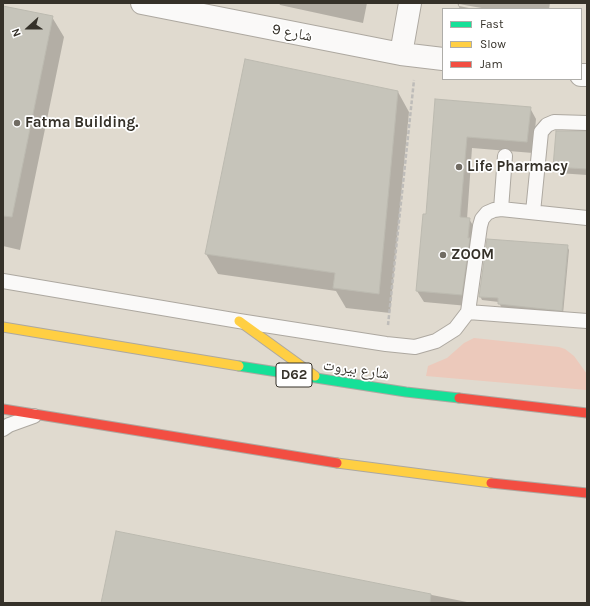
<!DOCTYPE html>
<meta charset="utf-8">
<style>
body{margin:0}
#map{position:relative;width:590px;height:606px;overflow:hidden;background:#e0dacf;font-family:Karla,sans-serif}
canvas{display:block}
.frame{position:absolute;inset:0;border:4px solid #353129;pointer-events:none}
.legend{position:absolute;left:442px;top:8px;width:140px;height:72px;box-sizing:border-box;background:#fff;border:1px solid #aeada9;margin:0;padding:5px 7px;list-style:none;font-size:12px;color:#353129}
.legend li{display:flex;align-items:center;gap:8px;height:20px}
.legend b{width:20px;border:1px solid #aeada9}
.north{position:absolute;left:8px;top:8px;width:40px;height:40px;-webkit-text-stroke:3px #fff;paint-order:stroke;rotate:249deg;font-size:11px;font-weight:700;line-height:16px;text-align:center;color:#353129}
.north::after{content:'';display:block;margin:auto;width:14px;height:18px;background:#353129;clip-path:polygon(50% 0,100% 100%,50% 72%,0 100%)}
</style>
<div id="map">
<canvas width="590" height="606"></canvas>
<div class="frame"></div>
<ul class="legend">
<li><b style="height:5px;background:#16e098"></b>Fast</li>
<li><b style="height:5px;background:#ffcf43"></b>Slow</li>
<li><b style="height:5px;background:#f24e42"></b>Jam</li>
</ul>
<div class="north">N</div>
</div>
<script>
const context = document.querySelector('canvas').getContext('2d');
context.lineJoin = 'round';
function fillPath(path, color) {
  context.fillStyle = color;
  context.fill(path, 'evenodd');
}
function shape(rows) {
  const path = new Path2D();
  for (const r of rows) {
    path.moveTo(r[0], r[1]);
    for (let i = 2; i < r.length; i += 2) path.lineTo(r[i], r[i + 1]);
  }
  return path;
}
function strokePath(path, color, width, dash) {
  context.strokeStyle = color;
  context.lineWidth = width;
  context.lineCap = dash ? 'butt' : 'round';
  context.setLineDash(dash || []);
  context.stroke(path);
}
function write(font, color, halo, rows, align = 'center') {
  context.font = font + ' Karla,"Noto Naskh Arabic",sans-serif';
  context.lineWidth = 3.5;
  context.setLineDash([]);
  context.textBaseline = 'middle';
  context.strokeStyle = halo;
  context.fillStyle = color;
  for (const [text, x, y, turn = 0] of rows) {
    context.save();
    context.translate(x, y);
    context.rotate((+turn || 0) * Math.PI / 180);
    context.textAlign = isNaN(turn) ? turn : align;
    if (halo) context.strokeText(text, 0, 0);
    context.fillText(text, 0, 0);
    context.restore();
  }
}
const green = shape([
 [474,338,559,347,565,349,574,356,587,374,587,390,426,376,428,366,447,358,464,343]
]);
const shadow = shape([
 [279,3,367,3,363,23,280,5],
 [457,3,550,3,549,9,487,9,459,4,459,6,474,9,460,9],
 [3,7,52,17,64,37,20,250,3,246],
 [246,60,398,92,409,112,390,313,346,308,336,291,218,274,206,254],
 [436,100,530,108,536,119,533,153,472,148,467,219,469,219,476,230,468,306,424,302,417,291,427,215],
 [587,132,587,175,558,173,554,167],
 [567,246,569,250,563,314,501,307,499,302,482,300,480,296],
 [116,532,472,603,102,603]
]);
const building = shape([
 [3,6,53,16,12,217,3,216,3,6],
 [245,59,398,91,379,294,333,288,335,273,205,254,245,59],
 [435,99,531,107,527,142,467,137,460,217,470,218,468,238,470,238,462,295,416,291,423,214,426,214,435,99],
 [556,131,587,131,587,169,553,167,556,131],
 [487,239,568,245,562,311,498,304,498,298,479,297,487,239],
 [116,531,431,594,430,603,101,603,116,531]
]);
const path = shape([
 [388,325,414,80]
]);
const lane = shape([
 [501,209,505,156],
 [533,212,541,132,547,125,554,122,587,123],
 [3,281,239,321,386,344,415,347,436,341,455,329,468,312,480,226,482,219,487,213,494,210,501,209,587,218],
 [468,312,587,321],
 [3,429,9,425,34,416]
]);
const street = shape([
 [142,3,401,54,443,59],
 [401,54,410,3],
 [581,75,587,75]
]);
const fast = shape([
 [239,366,406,392,459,398]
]);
const slow = shape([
 [239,321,315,376],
 [3,327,239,366],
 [337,463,491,483]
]);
const jam = shape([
 [459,398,587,413],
 [3,409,337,463],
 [491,483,587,493]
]);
const markers = [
 [17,123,4,"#716c63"],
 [459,167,4,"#716c63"],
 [443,255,4,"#716c63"]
];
const shields = [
 [294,375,36]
];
const shieldNames = [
 ["D62",294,375]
];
const streetNames = [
 ["شارع 9",292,33,11],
 ["شارع بيروت",356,370,8]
];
const poiNames = [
 ["Fatma Building.",25,123],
 ["Life Pharmacy",467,167],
 ["ZOOM",451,255]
];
fillPath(green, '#ecc9bb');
fillPath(shadow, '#0003');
fillPath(building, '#c6c4ba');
strokePath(building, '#bcbab0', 1);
strokePath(lane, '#ada8a0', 16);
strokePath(street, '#ada8a0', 24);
strokePath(fast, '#ada8a0', 11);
strokePath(slow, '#ada8a0', 11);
strokePath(jam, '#ada8a0', 11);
strokePath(path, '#bebcb9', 2.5, [4, 2]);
strokePath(lane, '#faf9f8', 14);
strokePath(street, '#faf9f8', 22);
strokePath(fast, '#16e098', 9);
strokePath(slow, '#ffcf43', 9);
strokePath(jam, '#f24e42', 9);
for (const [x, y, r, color] of markers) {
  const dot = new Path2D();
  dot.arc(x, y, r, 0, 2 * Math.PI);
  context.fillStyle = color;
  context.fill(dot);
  strokePath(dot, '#fff', 1.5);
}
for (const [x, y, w] of shields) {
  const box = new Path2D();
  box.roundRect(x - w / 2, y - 12, w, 24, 3);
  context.fillStyle = '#fff';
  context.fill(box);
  strokePath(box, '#353129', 1);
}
write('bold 14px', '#353129', null, shieldNames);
write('15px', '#353129', '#fff', streetNames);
write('bold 15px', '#353129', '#fff', poiNames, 'left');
</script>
